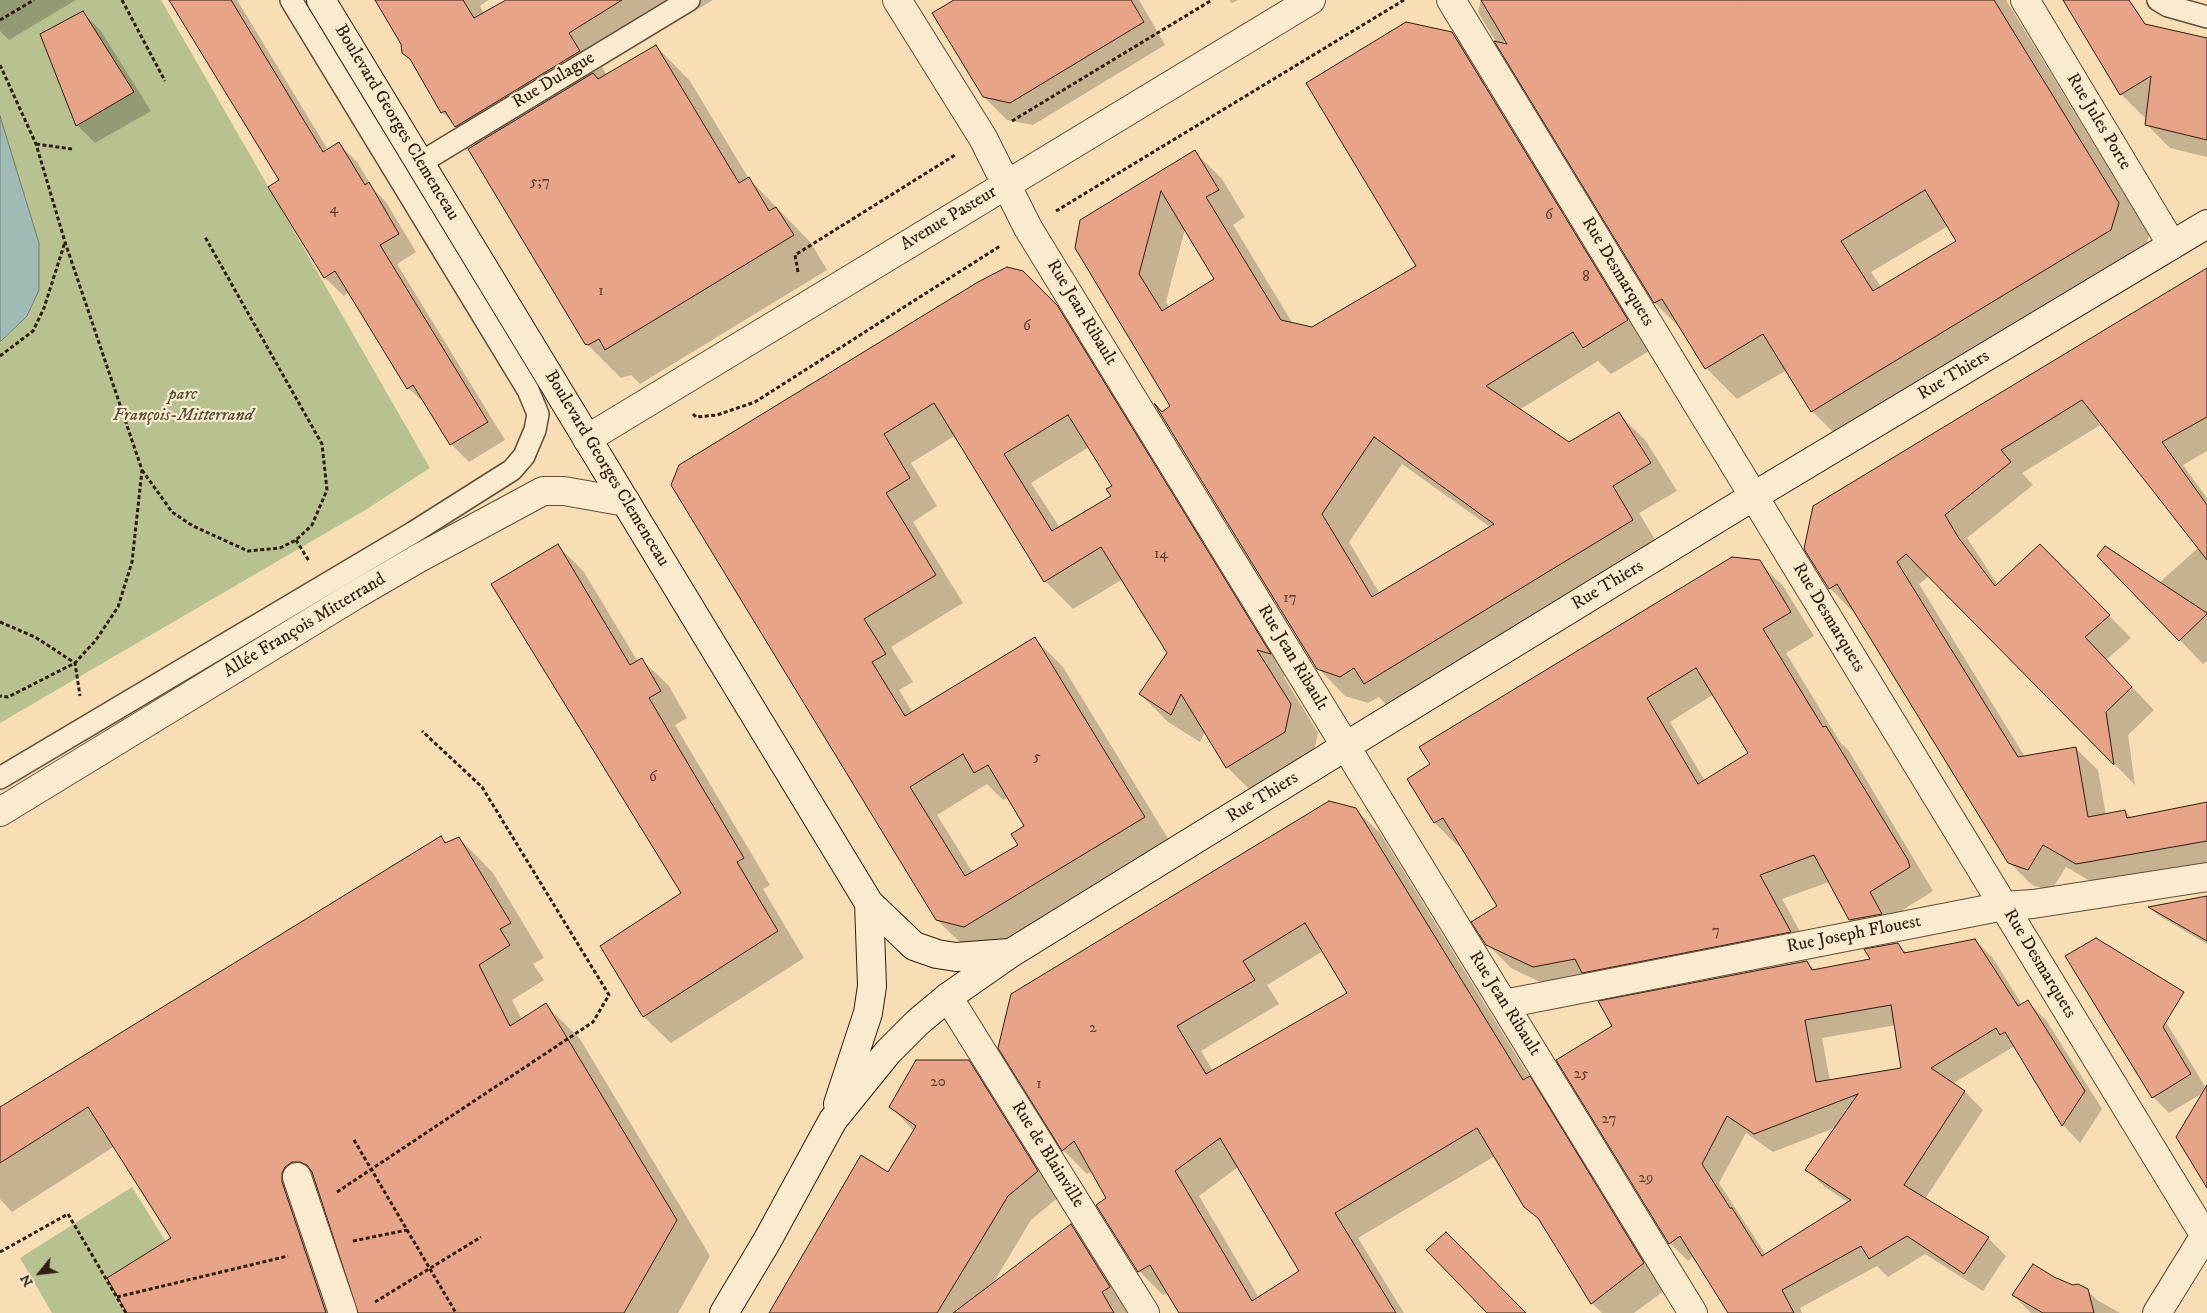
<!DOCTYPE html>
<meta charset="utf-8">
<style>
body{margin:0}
#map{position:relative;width:2207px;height:1313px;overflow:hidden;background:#f8deb4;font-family:"IM FELL DW Pica",serif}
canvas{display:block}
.north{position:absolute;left:15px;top:1248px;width:50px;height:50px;-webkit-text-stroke:4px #faeace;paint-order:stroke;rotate:241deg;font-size:14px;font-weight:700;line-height:20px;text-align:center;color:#301e11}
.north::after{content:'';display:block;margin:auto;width:18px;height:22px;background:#301e11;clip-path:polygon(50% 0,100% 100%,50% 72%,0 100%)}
</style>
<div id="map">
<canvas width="2207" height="1313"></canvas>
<div class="north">N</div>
</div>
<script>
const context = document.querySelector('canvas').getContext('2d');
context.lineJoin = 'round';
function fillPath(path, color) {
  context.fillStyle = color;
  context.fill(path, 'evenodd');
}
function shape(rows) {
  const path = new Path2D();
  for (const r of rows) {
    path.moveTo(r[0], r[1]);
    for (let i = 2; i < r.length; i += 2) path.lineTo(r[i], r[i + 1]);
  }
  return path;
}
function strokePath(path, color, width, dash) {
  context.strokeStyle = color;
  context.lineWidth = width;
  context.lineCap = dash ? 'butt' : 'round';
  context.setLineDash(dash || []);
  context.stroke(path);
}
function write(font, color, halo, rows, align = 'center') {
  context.font = font + ' "IM FELL DW Pica",serif';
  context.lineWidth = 4.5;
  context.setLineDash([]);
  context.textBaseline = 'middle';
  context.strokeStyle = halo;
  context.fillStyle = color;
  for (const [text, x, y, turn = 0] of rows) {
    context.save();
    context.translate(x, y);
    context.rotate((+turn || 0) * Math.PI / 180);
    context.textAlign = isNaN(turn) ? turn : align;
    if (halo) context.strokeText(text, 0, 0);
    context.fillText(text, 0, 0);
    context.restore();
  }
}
const green = shape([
 [0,0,161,0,430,468,367,509,0,723],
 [132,1187,197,1292,303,1313,52,1313,20,1258]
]);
const water = shape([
 [0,116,39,243,39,290,27,316,0,342,0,116]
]);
const shadow = shape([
 [0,0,76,0,9,40,0,31],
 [170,0,237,0,328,150,339,144,357,162,374,190,386,202,416,252,397,264,505,440,469,462,451,444,427,405,408,388,349,292,344,296,325,278,270,187,280,181],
 [376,0,488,0,480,6,484,14,508,0,713,0,602,67,607,75,656,46,690,81,749,179,811,243,827,270,640,384,631,375,621,378,586,343,475,146,442,112,413,63,403,52,402,44],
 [956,0,1139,0,1165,45,1033,125,1007,120,984,97],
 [1229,0,1238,0,1232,3],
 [1481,0,2006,0,2149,235,2142,262,1843,442,1812,411,1787,370,1737,399,1706,368,1682,330,1655,303,1478,12],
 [1948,226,1957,241,1881,287,1871,272],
 [2064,0,2117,0,2131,22,2207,40,2207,157,2170,148,2146,124,2147,116,2145,118,2121,94],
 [83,13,101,31,151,111,95,143,77,125],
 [1451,33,1479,61,1654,348,1611,374,1598,361,1519,410,1569,444,1619,414,1646,441,1677,491,1639,513,1660,548,1392,711,1379,697,1368,703,1345,696,1318,668,1162,413,1172,406,1076,247,1195,152,1222,179,1245,217,1233,225,1293,324,1312,329,1418,266],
 [1185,229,1216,279,1170,308,1166,302],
 [1402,464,1490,527,1380,594,1349,542],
 [2207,269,2207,451,2183,465,2207,498,2207,661,2203,664,2099,556,2159,583,2199,547,2102,424,2022,473,2033,485,1967,538,1998,585,2040,546,2131,638,2106,660,2154,710,2128,735,2135,785,1929,576,1919,584,2025,757,2075,748,2098,770,2106,815,2125,811,2132,818,2207,803,2207,866,2099,886,2066,867,2051,891,2032,885,2009,862,1854,609,1852,611,1830,588],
 [1022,272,1085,334,1297,681,1283,676,1318,733,1312,760,1255,795,1227,767,1205,731,1200,742,1168,722,1140,694,1168,653,1123,579,1073,609,1045,581,956,435,911,463,937,506,913,522,963,603,891,647,913,682,899,690,913,713,1035,639,1063,667,1172,845,992,954,966,948,937,920,673,485],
 [1089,447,1114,487,1113,496,1060,528,1031,483],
 [987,784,1003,800,1009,797,1025,826,1020,846,973,873,937,815],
 [557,545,584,572,638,662,642,660,669,686,687,718,675,725,770,885,763,889,804,958,671,1043,644,1017,602,947,682,894],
 [1759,562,1783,586,1814,636,1786,653,1840,742,1849,751,1933,891,1893,916,1874,944,1850,920,1829,882,1782,899,1813,955,1557,990,1511,968,1487,944,1499,906,1461,845,1458,846,1435,823,1409,779],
 [1714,694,1750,753,1705,781,1670,722],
 [1355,809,1380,833,1530,1078,1554,1102,1668,1288,1634,1313,1602,1313,1592,1303,1544,1225,1525,1206,1495,1156,1358,1238,1404,1313,1181,1313,1168,1293,1163,1295,1139,1271,1107,1199,1092,1171,1087,1174,1063,1150],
 [1323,951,1348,994,1213,1071,1201,1051,1279,1004,1267,985],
 [1238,1167,1301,1271,1259,1298,1199,1196],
 [441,838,447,844,459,838,493,873,544,958,533,964,544,980,512,1000,522,1020,546,1005,580,1039,710,1256,678,1313,359,1313,322,1199,319,1201,348,1313,129,1313,173,1238,115,1146,12,1212,0,1199,0,1109],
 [2207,897,2207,944,2158,915,2150,908],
 [1975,940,1993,958,2022,1005,2028,1002,2046,1020,2102,1109,2080,1143,2063,1125,2019,1052,2013,1047,1952,1084,1965,1092,1983,1110,1925,1199,1988,1238,2006,1256,1983,1291,1925,1254,1888,1277,1877,1266,1800,1308,1802,1313,1729,1313,1694,1256,1688,1261,1670,1243,1558,1060,1806,962,1815,970,1872,960,1898,944,1907,953],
 [1896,1025,1902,1069,1830,1081,1822,1038],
 [1837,1127,1807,1170,1825,1187,1849,1203,1766,1255,1719,1183,1746,1133,1773,1152],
 [2134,969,2207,1090,2207,1177,2205,1092,2169,1113,2153,1097],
 [969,1062,993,1086,1061,1195,1031,1220,992,1285,1071,1226,1095,1250,1130,1313,771,1313,889,1174,914,1131,890,1106],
 [2054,1278,2087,1290,2097,1300,2120,1313,2031,1313,2013,1295]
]);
const building = shape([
 [169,0,231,0,323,152,339,142,365,185,369,182,399,234,380,245,488,422,450,445,413,385,407,389,335,271,324,278,268,187,279,180,169,0],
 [375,0,463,0,474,18,506,0,622,0,569,33,580,51,455,127,445,111,441,113,410,59,402,53,401,44,375,0],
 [954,0,1131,0,1144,22,1010,103,983,97,932,13,954,0],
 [1481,0,1994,0,2119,203,2111,230,1811,412,1763,334,1705,369,1662,299,1654,303,1494,41,1507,44,1481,0],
 [1925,190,1956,241,1873,291,1841,241,1925,190],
 [2063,0,2129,0,2145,24,2207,38,2207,140,2145,125,2151,76,2120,95,2063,0],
 [83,11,134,92,76,126,40,34,83,11],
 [1406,22,1452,32,1628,320,1583,348,1573,332,1486,386,1569,442,1619,412,1651,463,1613,486,1633,520,1364,684,1354,668,1340,677,1317,669,1154,403,1162,412,1170,406,1075,248,1080,220,1195,150,1219,190,1206,197,1281,320,1312,327,1416,266,1306,83,1406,22],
 [1161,191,1214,279,1162,311,1139,274,1161,191],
 [1374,437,1494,524,1372,597,1322,514,1374,437],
 [656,45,739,183,749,177,769,211,776,207,794,235,605,350,599,339,588,345,585,344,468,149,593,73,598,79,656,45],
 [1007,267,1023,271,1057,305,1271,654,1257,650,1291,704,1285,732,1226,768,1181,694,1171,715,1139,694,1167,653,1101,547,1044,582,934,403,884,434,910,478,886,493,936,575,864,619,886,654,872,662,905,716,1035,637,1145,817,964,927,936,920,671,485,679,465,978,282,1007,267],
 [1068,415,1112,486,1106,489,1111,496,1052,531,1004,454,1068,415],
 [963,754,974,773,988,765,1024,826,1011,834,1018,845,965,876,910,787,963,754],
 [2207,268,2207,417,2162,442,2207,505,2207,560,2082,400,2001,450,2011,462,1945,515,1958,537,1995,586,2040,544,2110,615,2085,637,2132,687,2106,712,2114,765,1906,554,1897,562,2018,757,2076,747,2088,817,2125,810,2127,818,2207,802,2207,841,2076,864,2043,845,2028,870,2008,863,1837,584,1829,589,1804,549,1813,506,2207,268],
 [558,544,630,665,642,658,661,691,649,698,744,858,737,862,778,931,643,1017,600,946,681,893,491,584,558,544],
 [2105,546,2207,613,2207,614,2179,641,2097,556,2105,546],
 [1732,557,1760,560,1791,612,1763,629,1823,727,1826,726,1908,860,1910,867,1870,892,1882,914,1849,920,1814,855,1760,875,1791,932,1582,973,1575,959,1533,967,1486,945,1471,922,1497,906,1443,818,1434,823,1407,779,1430,764,1419,747,1732,557],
 [1696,668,1748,753,1698,784,1647,698,1696,668],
 [1329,801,1356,808,1523,1080,1530,1076,1644,1263,1591,1304,1538,1218,1524,1207,1477,1128,1335,1213,1396,1313,1179,1313,1150,1265,1138,1272,1096,1205,1106,1198,1074,1141,1062,1151,998,1048,1011,994,1329,801],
 [1305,923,1347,993,1206,1074,1177,1026,1255,980,1243,961,1305,923],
 [1220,1138,1299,1271,1252,1301,1175,1171,1220,1138],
 [441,836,445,843,459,837,511,923,500,929,510,945,479,965,510,1026,546,1003,677,1220,624,1313,358,1313,312,1172,307,1165,300,1162,292,1162,285,1167,282,1173,282,1182,326,1313,127,1313,107,1278,171,1238,88,1107,0,1163,0,1107,441,836],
 [2207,896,2207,941,2148,907,2207,896],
 [2096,938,2184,992,2163,1027,2191,1074,2152,1098,2065,956,2096,938],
 [1975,939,2018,1006,2028,1000,2085,1091,2062,1126,2005,1032,2000,1035,1996,1028,1931,1068,1965,1091,1904,1185,1989,1237,1964,1274,1907,1236,1869,1259,1861,1246,1782,1290,1794,1313,1728,1313,1680,1236,1669,1244,1556,1060,1612,1026,1598,1001,1807,961,1812,970,1870,959,1864,949,1898,943,1904,953,1975,939],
 [1891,1005,1901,1068,1816,1082,1805,1020,1891,1005],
 [1858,1094,1805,1170,1851,1200,1762,1256,1732,1208,1730,1208,1702,1164,1727,1116,1754,1134,1858,1094],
 [916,1060,969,1060,1038,1171,1008,1196,937,1313,769,1313,861,1155,888,1172,916,1126,889,1107,916,1060],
 [2207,1085,2207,1188,2176,1137,2207,1085],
 [1071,1224,1110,1287,1102,1292,1114,1313,953,1313,1071,1224],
 [1446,1232,1526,1313,1487,1313,1426,1250,1446,1232],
 [2033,1264,2054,1277,2073,1285,2078,1284,2088,1289,2094,1313,2043,1313,2012,1295,2033,1264]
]);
const path = shape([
 [122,0,165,81],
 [0,20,34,0],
 [0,65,36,144,65,242,142,470,132,562,118,607,96,640,75,663,8,697,0,696],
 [1012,121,1212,0],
 [36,144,72,149],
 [1056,211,1404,0],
 [798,272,795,255,955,155],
 [0,356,33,331,44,308,65,242],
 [693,414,696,417,717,415,755,402,1000,246],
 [142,470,172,512,193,526,248,551,280,548,296,540,312,525,327,490,322,444,205,237],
 [296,540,309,561],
 [0,622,35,637,75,663,80,696],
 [354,1140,456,1313],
 [337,1192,593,1022,609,995,482,787,422,731],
 [353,1241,407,1230],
 [0,1252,68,1214,126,1313],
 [117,1297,288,1256],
 [375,1302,481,1237]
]);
const service = shape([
 [2158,0,2168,6,2207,17],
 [420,163,689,0],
 [0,778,414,532,512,470,524,456,535,430,538,414,528,390,291,0]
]);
const pedestrian = shape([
 [297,1177,343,1313]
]);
const minor = shape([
 [897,0,983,138,1028,228,1693,1313],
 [1451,0,2205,1236],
 [2025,0,2172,245],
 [587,439,1311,0],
 [948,997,1145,1313],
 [1504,1004,2004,906,2033,904,2207,877],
 [2157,1313,2207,1232]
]);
const tertiary = shape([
 [0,812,357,594,419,558,543,491,564,491,626,502]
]);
const secondary = shape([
 [321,0,869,903,872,986,868,1013,838,1104],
 [869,903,914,946,937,954,956,957,1009,953],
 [724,1313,767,1241,833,1120,888,1052,918,1022,948,997,1011,953,1377,727,1754,496,2207,224]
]);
const numberNames = [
 ["5;7",540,183],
 ["4",334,210],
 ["6",1549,216],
 ["8",1586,278],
 ["1",601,292],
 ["6",1027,327],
 ["14",1161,555],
 ["17",1290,599],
 ["5",1037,758],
 ["6",653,778],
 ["7",1716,932],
 ["2",1093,1029],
 ["25",1581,1075],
 ["20",938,1083],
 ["1",1039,1085],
 ["27",1609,1120],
 ["29",1646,1179]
];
const streetNames = [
 ["Rue Dulague",554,81,-31],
 ["Rue Jules Porte",2098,122,59],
 ["Boulevard Georges Clemenceau",396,123,59],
 ["Avenue Pasteur",949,219,-31],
 ["Rue Desmarquets",1617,272,59],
 ["Rue Jean Ribault",1081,313,59],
 ["Rue Thiers",1954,376,-31],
 ["Boulevard Georges Clemenceau",606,469,59],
 ["Rue Thiers",1608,586,-31],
 ["Rue Desmarquets",1828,618,59],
 ["Allée François Mitterrand",305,626,-31],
 ["Rue Jean Ribault",1292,658,59],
 ["Rue Thiers",1263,798,-32],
 ["Rue Joseph Flouest",1854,935,-11],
 ["Rue Desmarquets",2039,964,59],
 ["Rue Jean Ribault",1504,1004,58],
 ["Rue de Blainville",1047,1155,58]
];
const parkNames = [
 ["parc",183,395],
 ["François-Mitterrand",183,416]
];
fillPath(green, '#b8c291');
fillPath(water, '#a0bab6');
strokePath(water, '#737c74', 1);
fillPath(shadow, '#0003');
fillPath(building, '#e8a488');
strokePath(building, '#301e11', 1);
strokePath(service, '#624e3a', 24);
strokePath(pedestrian, '#624e3a', 30);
strokePath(minor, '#624e3a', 30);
strokePath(tertiary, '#624e3a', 30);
strokePath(secondary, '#301e11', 30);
strokePath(path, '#301e11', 3, [4, 2.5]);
strokePath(service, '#faeace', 21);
strokePath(pedestrian, '#faeace', 28);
strokePath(minor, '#faeace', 28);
strokePath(tertiary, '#faeace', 28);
strokePath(secondary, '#faeace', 28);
write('15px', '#5e402f', null, numberNames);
write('18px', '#301e11', '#faeace', streetNames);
write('italic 18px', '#594f37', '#faeace', parkNames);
</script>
